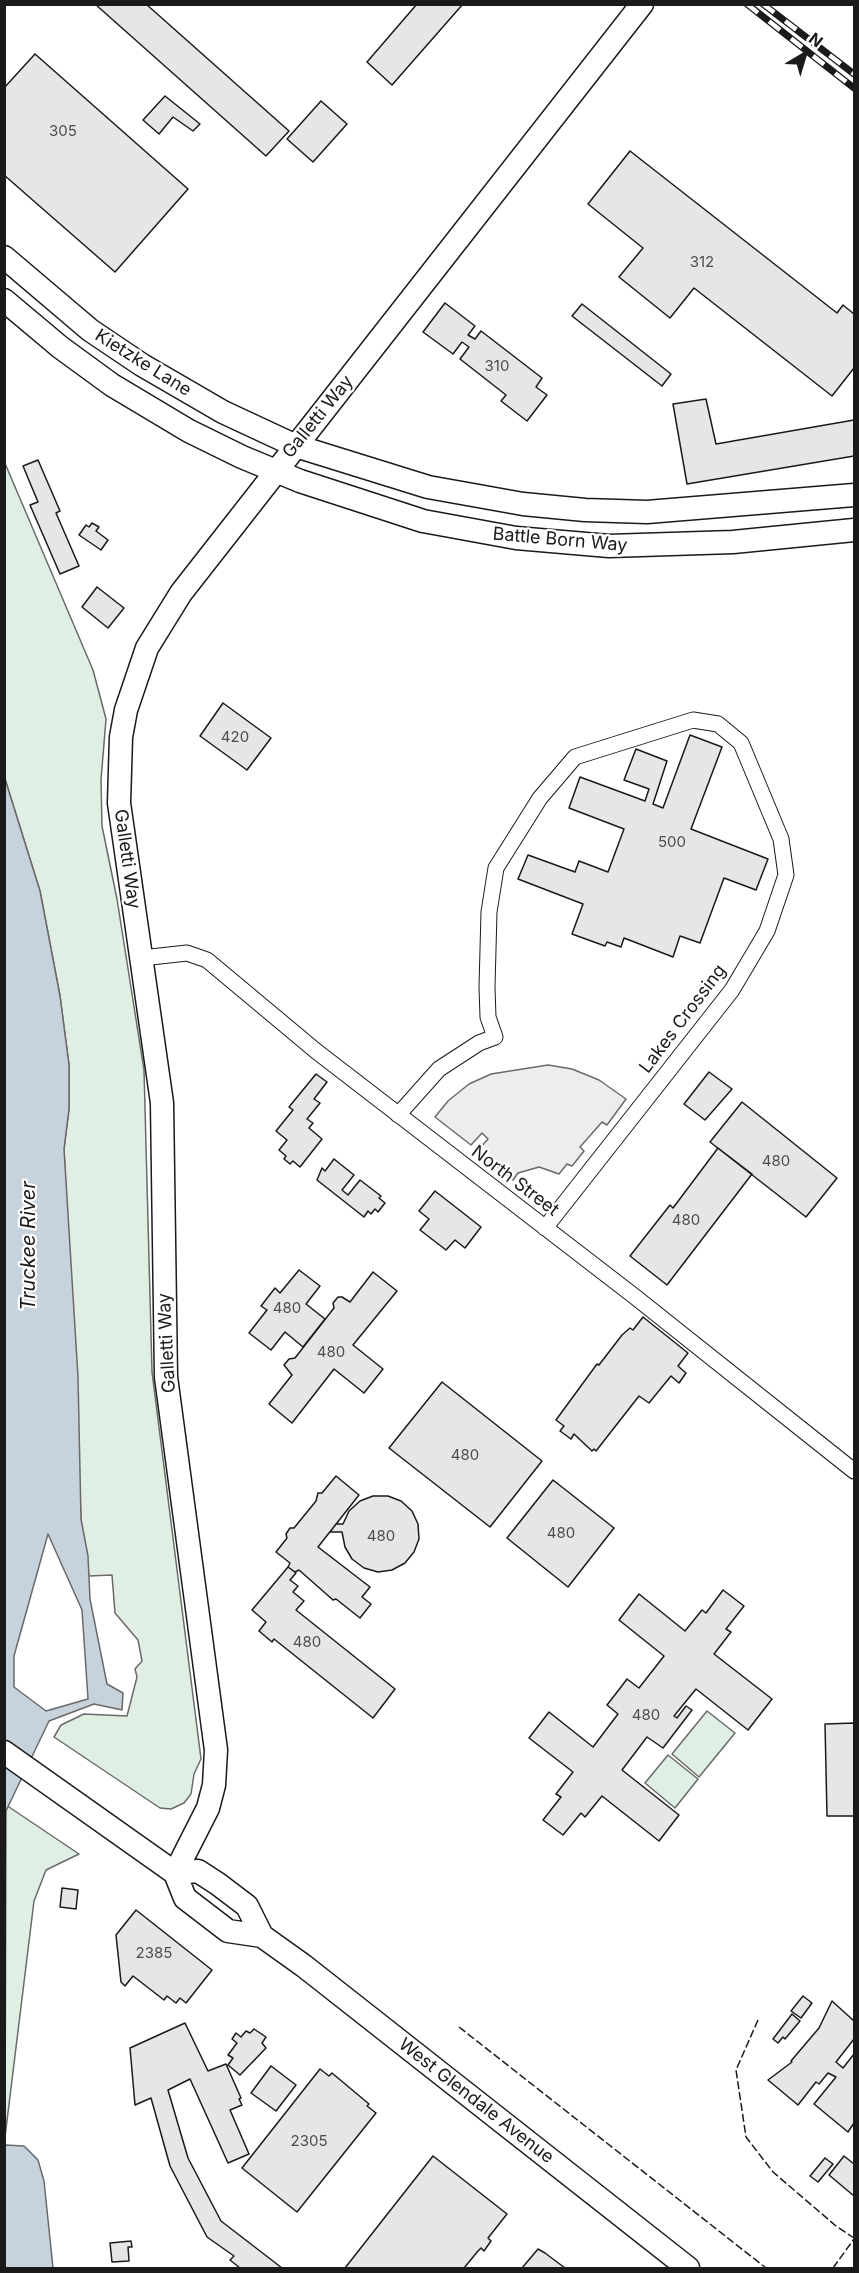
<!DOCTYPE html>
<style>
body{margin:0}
#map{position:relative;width:859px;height:2273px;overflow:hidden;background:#fff;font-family:Inter,sans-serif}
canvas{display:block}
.frame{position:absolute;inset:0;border:6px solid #1a1a1a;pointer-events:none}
.north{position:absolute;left:775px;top:24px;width:60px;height:60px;-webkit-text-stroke:4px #fff;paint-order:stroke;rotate:38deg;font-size:16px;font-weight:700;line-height:24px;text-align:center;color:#1a1a1a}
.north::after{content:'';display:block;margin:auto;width:21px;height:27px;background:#1a1a1a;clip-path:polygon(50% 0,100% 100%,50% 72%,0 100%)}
</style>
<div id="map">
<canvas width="859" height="2273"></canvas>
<div class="frame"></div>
<div class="north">N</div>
</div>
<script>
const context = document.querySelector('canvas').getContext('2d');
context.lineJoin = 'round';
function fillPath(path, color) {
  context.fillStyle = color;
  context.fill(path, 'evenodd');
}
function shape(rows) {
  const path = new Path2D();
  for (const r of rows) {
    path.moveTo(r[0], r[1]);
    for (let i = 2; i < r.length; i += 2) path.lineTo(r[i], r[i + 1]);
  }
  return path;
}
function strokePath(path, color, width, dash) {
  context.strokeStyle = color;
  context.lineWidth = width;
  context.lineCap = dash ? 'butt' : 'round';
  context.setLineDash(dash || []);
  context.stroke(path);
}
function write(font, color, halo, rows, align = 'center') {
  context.font = font + ' Inter,sans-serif';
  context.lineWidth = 4.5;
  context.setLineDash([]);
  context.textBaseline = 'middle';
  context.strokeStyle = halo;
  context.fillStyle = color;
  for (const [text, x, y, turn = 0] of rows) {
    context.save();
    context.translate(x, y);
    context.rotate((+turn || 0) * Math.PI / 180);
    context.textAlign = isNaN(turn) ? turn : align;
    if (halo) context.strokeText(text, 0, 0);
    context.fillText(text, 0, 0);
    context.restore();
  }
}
const green = shape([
 [4,461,93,670,106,719,101,780,102,826,117,899,144,1070,152,1372,201,1759,194,1774,191,1794,184,1803,171,1809,160,1808,54,1737,61,1725,84,1714,127,1716,137,1677,135,1669,142,1661,138,1640,115,1613,112,1575,89,1576,81,1519,64,1149,69,1109,69,1065,60,996,40,891,5,779,4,461],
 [707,1711,735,1733,699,1777,672,1754,707,1711],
 [668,1755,698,1779,675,1808,645,1783,668,1755],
 [6,1805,79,1854,46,1870,34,1901,5,2137,6,1805]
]);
const parking = shape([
 [548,1065,572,1069,599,1080,626,1099,607,1125,602,1122,580,1147,584,1151,572,1166,567,1164,559,1174,539,1167,518,1173,513,1180,478,1150,488,1139,482,1133,471,1145,435,1117,448,1101,469,1084,491,1074,548,1065]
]);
const water = shape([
 [5,779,40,891,60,996,69,1065,69,1109,64,1149,78,1377,81,1519,88,1556,90,1599,107,1684,123,1693,122,1710,94,1704,49,1721,5,1813,5,779],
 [48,1534,82,1610,88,1699,46,1711,14,1687,14,1656,48,1534],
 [5,2145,24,2146,38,2160,44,2181,53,2268,5,2268,5,2145]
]);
const building = shape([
 [95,4,146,4,289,131,266,156,95,4],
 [417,4,463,4,392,85,367,62,417,4],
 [35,54,188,189,115,272,4,175,4,88,35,54],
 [165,96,200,124,193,131,173,117,159,134,143,120,165,96],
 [321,101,347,124,313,162,287,139,321,101],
 [630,151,837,313,843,305,854,314,854,368,832,396,694,288,670,318,619,277,643,248,588,204,630,151],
 [445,303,475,326,468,335,475,339,481,331,542,378,536,387,547,395,527,421,501,401,506,395,460,359,469,347,462,342,453,354,423,332,445,303],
 [582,304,671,374,662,386,572,316,582,304],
 [706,399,716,444,854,420,854,456,687,484,673,404,706,399],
 [38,460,60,511,56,513,79,566,60,574,30,505,38,502,23,466,38,460],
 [92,523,99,527,96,531,108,540,101,550,79,535,86,525,89,527,92,523],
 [97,587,124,608,108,628,82,607,97,587],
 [223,703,271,738,247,770,200,736,223,703],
 [690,735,722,747,691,829,768,859,756,890,724,878,700,943,680,936,673,957,624,938,621,947,607,942,605,946,572,934,583,904,518,879,528,855,575,872,579,861,608,872,624,829,569,808,580,777,645,801,649,789,624,780,636,749,667,761,653,804,663,808,690,735],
 [709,1072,732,1089,705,1120,684,1104,709,1072],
 [316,1074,327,1082,314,1099,320,1103,307,1119,313,1123,309,1128,322,1139,300,1167,293,1161,290,1164,284,1159,286,1156,279,1150,287,1140,276,1131,293,1110,289,1107,316,1074],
 [742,1102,837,1178,806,1217,710,1142,742,1102],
 [718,1148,752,1174,667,1285,630,1256,670,1205,673,1208,718,1148],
 [334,1159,354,1175,342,1190,348,1195,360,1180,381,1196,379,1198,385,1203,378,1212,375,1209,371,1214,368,1211,364,1217,317,1180,322,1168,325,1171,334,1159],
 [435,1191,481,1227,465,1248,455,1240,446,1250,420,1230,429,1219,419,1211,435,1191],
 [299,1270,320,1286,306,1304,325,1319,303,1347,285,1332,271,1350,249,1333,267,1310,261,1306,275,1288,280,1293,299,1270],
 [373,1272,397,1291,353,1345,383,1369,364,1393,334,1369,292,1423,269,1404,292,1375,284,1365,289,1359,295,1358,334,1308,333,1303,338,1297,342,1297,350,1302,373,1272],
 [643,1317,688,1353,678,1366,686,1373,679,1383,671,1376,649,1403,639,1396,596,1451,594,1449,592,1451,574,1434,571,1439,560,1431,564,1426,556,1420,597,1364,599,1365,622,1335,630,1328,633,1330,643,1317],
 [442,1382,542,1461,490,1527,389,1448,442,1382],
 [336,1476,359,1495,318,1547,370,1587,362,1597,371,1604,360,1618,336,1599,333,1600,299,1570,295,1572,288,1567,290,1563,276,1552,287,1538,286,1534,290,1528,294,1528,316,1501,318,1493,322,1493,336,1476],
 [553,1480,614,1528,568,1587,507,1538,553,1480],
 [373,1496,388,1496,401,1501,412,1511,418,1524,419,1539,414,1552,405,1563,392,1570,378,1572,364,1568,352,1559,345,1547,342,1532,330,1532,336,1524,343,1524,349,1511,360,1501,373,1496],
 [288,1567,296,1573,290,1580,298,1586,293,1592,304,1601,296,1610,395,1689,373,1718,274,1639,272,1642,259,1631,266,1622,252,1610,288,1567],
 [723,1590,744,1606,726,1629,731,1632,714,1654,772,1699,748,1730,696,1689,674,1716,677,1718,686,1706,692,1710,663,1748,647,1737,622,1770,679,1815,659,1841,602,1796,585,1817,581,1813,563,1835,543,1820,561,1797,556,1794,573,1772,529,1738,549,1712,593,1747,618,1714,607,1705,621,1687,627,1679,639,1688,664,1656,619,1620,639,1594,685,1631,702,1610,706,1613,723,1590],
 [854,1723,854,1816,827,1816,825,1724,854,1723],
 [62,1888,78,1890,76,1909,60,1907,62,1888],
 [136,1910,212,1970,186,2003,180,1998,176,2003,167,1996,164,2000,133,1976,125,1986,121,1982,116,1935,136,1910],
 [803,1996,812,2003,801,2018,791,2011,803,1996],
 [832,2001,854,2021,854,2039,836,2062,843,2068,854,2054,854,2123,848,2132,814,2104,836,2077,828,2073,819,2084,816,2082,798,2105,768,2080,792,2062,791,2061,819,2028,832,2001],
 [792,2014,800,2021,785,2039,783,2037,778,2043,773,2039,792,2014],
 [185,2023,208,2071,226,2064,241,2098,239,2099,242,2105,230,2110,249,2154,228,2163,190,2079,168,2090,188,2158,221,2221,282,2268,240,2268,230,2260,234,2256,207,2237,170,2166,151,2098,135,2105,130,2048,185,2023],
 [254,2029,266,2037,262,2043,266,2048,240,2075,228,2065,233,2058,228,2055,237,2043,232,2039,236,2033,241,2037,246,2031,250,2033,254,2029],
 [271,2066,296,2085,276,2111,251,2093,271,2066],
 [320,2069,329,2076,332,2073,369,2104,367,2106,376,2113,297,2212,242,2168,320,2069],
 [433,2156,507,2214,488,2238,491,2241,484,2251,481,2248,478,2251,464,2268,345,2268,433,2156],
 [844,2156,854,2164,854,2196,829,2175,844,2156],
 [825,2158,833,2164,818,2182,810,2176,825,2158],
 [131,2241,132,2247,128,2247,129,2261,112,2262,110,2243,131,2241],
 [538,2249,545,2253,565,2268,522,2268,538,2249]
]);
const street = shape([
 [142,958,187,953,207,960,316,1051,634,1296,854,1471],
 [398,1115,439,1069,479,1043,495,1037,488,1017,487,987,489,912,496,868,540,798,575,757,693,720,718,724,741,743,781,839,786,875,767,931,732,990,545,1228]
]);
const secondary = shape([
 [4,257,90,330,142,365,223,412,296,446,428,487,523,504,585,510,647,512,854,495],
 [4,300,60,347,112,385,189,431,242,457,300,481,423,521,516,538,609,546,733,542,854,530],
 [4,1752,175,1873,185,1898,228,1931,262,1936,304,1966,688,2268],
 [175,1873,208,1808,214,1785,216,1750,166,1377,162,1103,119,803,121,737,126,710,147,648,181,593,642,4],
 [175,1873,198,1871,218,1884,247,1906,262,1936]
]);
const rail = shape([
 [747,4,854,88],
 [763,4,854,74]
]);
const fence = shape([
 [758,2020,736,2070,746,2137,773,2172,836,2226,854,2238],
 [459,2027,766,2268],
 [833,2268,854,2239]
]);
const numberNames = [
 ["305",63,131],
 ["312",702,262],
 ["310",497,366],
 ["420",235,737],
 ["500",672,842],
 ["480",776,1161],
 ["480",686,1220],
 ["480",287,1308],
 ["480",331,1352],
 ["480",465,1455],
 ["480",561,1533],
 ["480",381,1536],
 ["480",307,1642],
 ["480",646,1715],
 ["2385",154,1953],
 ["2305",309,2141]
];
const streetNames = [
 ["Kietzke Lane",143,363,32],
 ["Galletti Way",318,417,-51],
 ["Battle Born Way",560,540,5],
 ["Galletti Way",127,859,82],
 ["Lakes Crossing",683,1019,-53],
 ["North Street",515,1181,37],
 ["Galletti Way",167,1343,-93],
 ["West Glendale Avenue",476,2101,38]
];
const waterNames = [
 ["Truckee River",29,1246,-90]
];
fillPath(green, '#e0efe3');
strokePath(green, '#6a6a6a', 1.5);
fillPath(parking, '#ededed');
strokePath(parking, '#6a6a6a', 1.5);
fillPath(water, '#c6d2dc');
strokePath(water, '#6a6a6a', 1.5);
fillPath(building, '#e6e6e6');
strokePath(building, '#1a1a1a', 1.5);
strokePath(street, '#1a1a1a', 17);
strokePath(secondary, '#1a1a1a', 25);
strokePath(street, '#fff', 15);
strokePath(secondary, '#fff', 22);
strokePath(rail, '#1a1a1a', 7);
strokePath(rail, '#fff', 4.5, [14]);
strokePath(fence, '#1a1a1a', 1.5, [8, 3]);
write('15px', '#4d4d4d', null, numberNames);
write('18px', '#1a1a1a', '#fff', streetNames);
write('italic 20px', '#1a1a1a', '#fff', waterNames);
</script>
